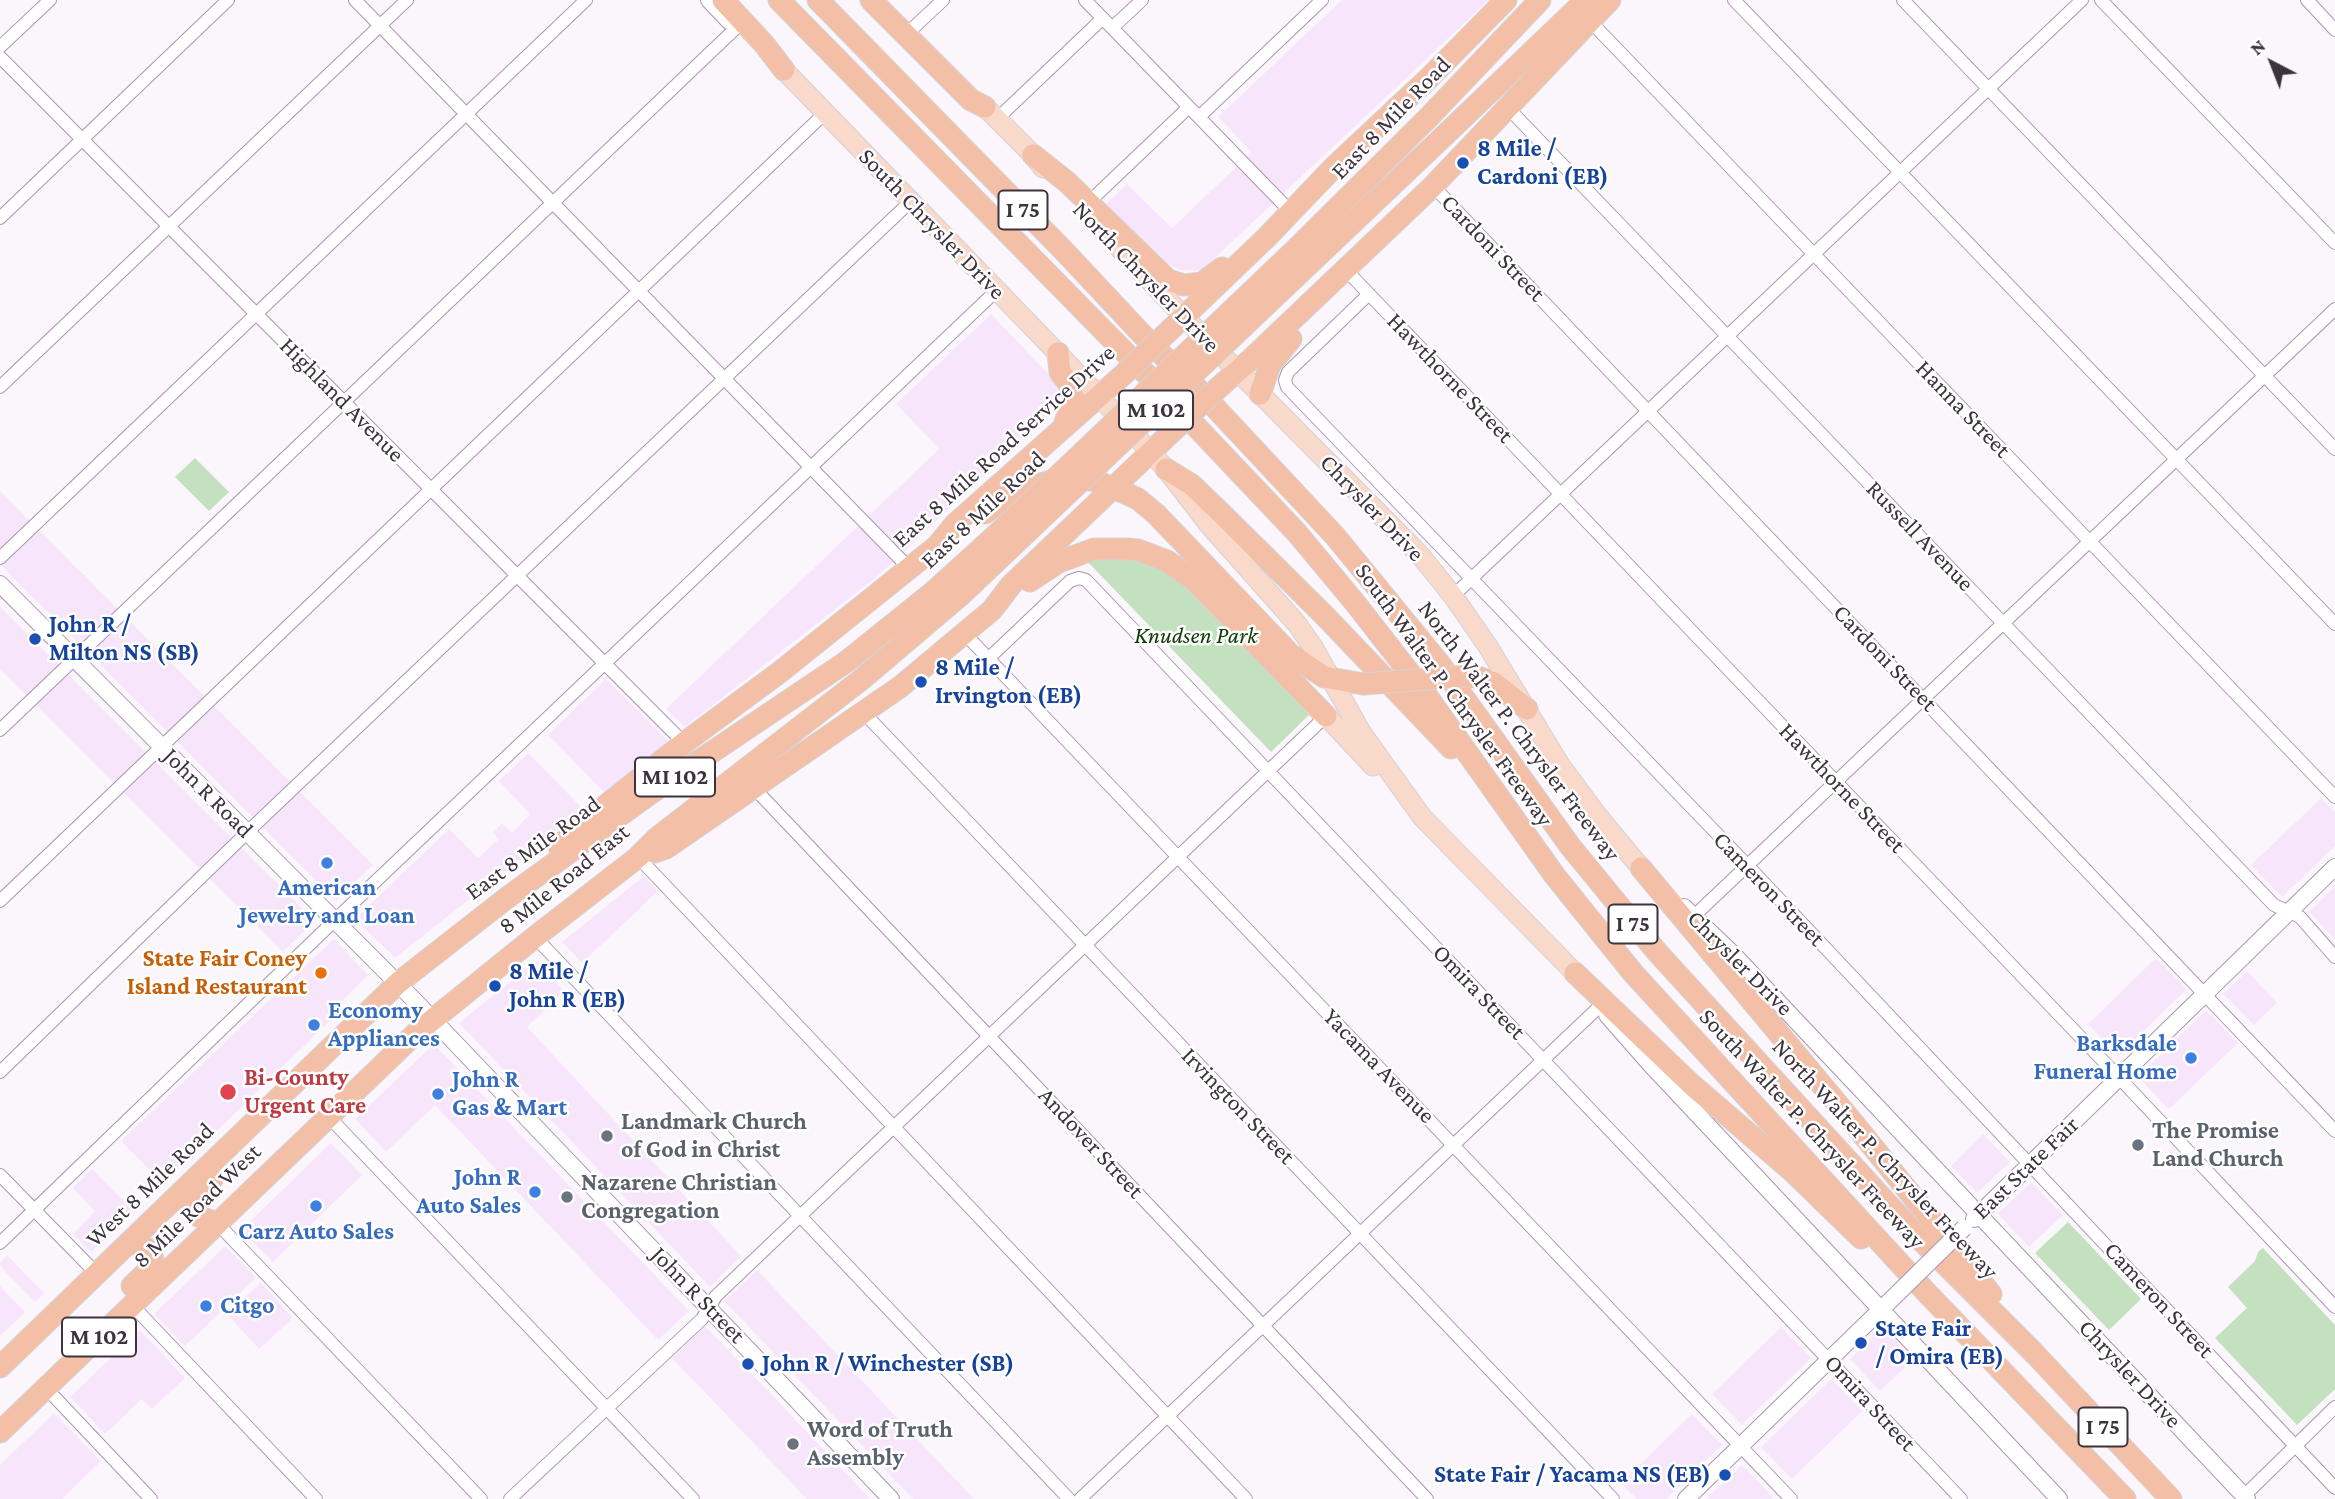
<!DOCTYPE html>
<style>
body{margin:0}
#map{position:relative;width:2335px;height:1499px;overflow:hidden;background:#fbf6fc;font-family:"Crimson Pro",serif}
canvas{display:block}
.north{position:absolute;left:2237px;top:28px;width:70px;height:70px;-webkit-text-stroke:5px #fff;paint-order:stroke;rotate:318deg;font-size:19px;font-weight:700;line-height:28px;text-align:center;color:#3c333e}
.north::after{content:'';display:block;margin:auto;width:24px;height:32px;background:#3c333e;clip-path:polygon(50% 0,100% 100%,50% 72%,0 100%)}
</style>
<div id="map">
<canvas width="2335" height="1499"></canvas>
<div class="north">N</div>
</div>
<script>
const context = document.querySelector('canvas').getContext('2d');
context.lineJoin = 'round';
function fillPath(path, color) {
  context.fillStyle = color;
  context.fill(path, 'evenodd');
}
function shape(rows) {
  const path = new Path2D();
  for (const r of rows) {
    path.moveTo(r[0], r[1]);
    for (let i = 2; i < r.length; i += 2) path.lineTo(r[i], r[i + 1]);
  }
  return path;
}
function strokePath(path, color, width, dash) {
  context.strokeStyle = color;
  context.lineWidth = width;
  context.lineCap = dash ? 'butt' : 'round';
  context.setLineDash(dash || []);
  context.stroke(path);
}
function write(font, color, halo, rows, align = 'center') {
  context.font = font + ' "Crimson Pro",serif';
  context.lineWidth = 5;
  context.setLineDash([]);
  context.textBaseline = 'middle';
  context.strokeStyle = halo;
  context.fillStyle = color;
  for (const [text, x, y, turn = 0] of rows) {
    context.save();
    context.translate(x, y);
    context.rotate((+turn || 0) * Math.PI / 180);
    context.textAlign = isNaN(turn) ? turn : align;
    if (halo) context.strokeText(text, 0, 0);
    context.fillText(text, 0, 0);
    context.restore();
  }
}
const built = shape([
 [1342,0,1489,0,1201,271,1180,270,1169,264,1105,205,1127,184,1172,228,1252,152,1218,117],
 [991,314,1057,383,1061,395,1061,403,880,574,685,727,666,709,939,449,896,404],
 [0,491,373,865,336,901,0,564],
 [0,606,315,921,283,952,0,669],
 [606,679,668,741,604,792,548,735],
 [528,753,583,809,395,958,355,919,449,829,478,858,499,839,493,833,502,823,512,833,530,814,499,781],
 [2321,798,2335,812,2335,846,2282,897,2251,865],
 [644,876,658,891,582,963,562,942],
 [2335,886,2335,939,2309,912],
 [334,939,368,975,335,1008,339,1012,163,1183,121,1141],
 [2156,958,2187,989,2118,1056,2088,1024],
 [536,961,564,991,527,1027,741,1256,710,1287,459,1023],
 [2247,971,2277,1003,2254,1025,2223,994],
 [2206,1010,2238,1043,2169,1109,2138,1077],
 [434,1044,689,1311,658,1340,435,1105,386,1152,355,1119],
 [1983,1134,2010,1162,1977,1193,1951,1166],
 [331,1143,362,1175,273,1262,241,1230],
 [92,1169,134,1211,91,1252,73,1234,95,1211,73,1188],
 [2031,1182,2063,1215,2029,1247,1998,1214],
 [225,1246,256,1278,185,1346,154,1314],
 [7,1255,44,1293,35,1302,0,1266,0,1262],
 [757,1270,974,1499,913,1499,724,1301],
 [261,1283,293,1318,259,1349,227,1314],
 [0,1286,25,1312,0,1336],
 [705,1326,772,1395,870,1499,807,1499,672,1358],
 [1781,1327,1811,1358,1742,1425,1712,1394],
 [1883,1327,1914,1359,1880,1391,1850,1359],
 [140,1330,185,1378,152,1409,142,1399,105,1434,70,1397],
 [1831,1379,1862,1411,1792,1479,1761,1447],
 [54,1413,101,1461,62,1499,0,1499,0,1465],
 [1692,1414,1722,1445,1666,1499,1637,1499,1621,1483],
 [1742,1465,1773,1497,1771,1499,1706,1499]
]);
const green = shape([
 [195,458,229,492,209,511,175,477],
 [1120,555,1159,565,1184,583,1309,715,1271,752,1083,557],
 [2068,1222,2141,1299,2109,1330,2035,1253],
 [2263,1248,2335,1325,2335,1389,2297,1425,2215,1338,2247,1308,2228,1287,2255,1261,2258,1252]
]);
const street = shape([
 [355,0,910,569],
 [1085,0,1291,212],
 [1734,0,2335,624],
 [1903,0,2335,449],
 [2101,0,2335,243],
 [2307,0,2335,30],
 [1590,21,2335,797],
 [1112,28,1142,0],
 [912,29,943,0],
 [0,47,50,0],
 [0,57,684,743],
 [1508,108,2274,905,2300,917,2335,957],
 [1199,117,1322,0],
 [997,119,1103,18],
 [1433,186,2335,1131],
 [1088,208,1089,202,1189,107],
 [0,218,228,0],
 [1346,270,2110,1068,2335,1307],
 [1369,294,1288,372,1285,380,1287,387,1748,866,2335,1488],
 [0,387,407,0],
 [0,558,586,0],
 [1453,596,2082,0],
 [965,634,1791,1499],
 [989,658,1070,581,1079,578,1086,580,1961,1499],
 [863,712,1613,1499],
 [0,730,736,28],
 [754,788,1427,1499],
 [638,857,1246,1499],
 [0,901,825,113],
 [1694,916,2335,309],
 [535,937,1069,1499],
 [0,1072,259,821,910,202],
 [328,1116,693,1499],
 [0,1175,97,1274],
 [217,1223,481,1499],
 [0,1243,335,920,996,291],
 [132,1305,316,1499],
 [46,1388,151,1499],
 [2244,1496,2335,1407],
 [510,1499,702,1319,716,1296,1326,716],
 [1080,1499,1600,1006]
]);
const secondary = shape([
 [709,0,729,21],
 [0,584,416,1002,891,1499],
 [1684,907,1733,954,2247,1499],
 [1607,1015,1650,1064,2059,1499],
 [1974,1219,2335,867],
 [1686,1499,1899,1292]
]);
const primary = shape([
 [784,70,1098,395,1166,469,1210,526,1297,624,1313,647,1361,732,1422,817,1575,973],
 [985,107,1033,155,1043,168],
 [1095,222,1184,317,1420,555,1453,596,1487,645,1560,765,1597,815,1641,868],
 [1326,716,1373,766]
]);
const highway = shape([
 [723,0,764,44,784,70],
 [779,0,1152,380,1297,533,1356,604,1419,685,1555,876,1633,973,1926,1292,2125,1499],
 [818,0,1064,251,1153,346,1195,386,1335,536,1439,663,1570,846,1657,952,1918,1237,2035,1354,2171,1499],
 [871,0,971,100,985,107],
 [1428,118,1540,0],
 [1445,135,1586,0],
 [1033,155,1067,182,1168,280,1184,285,1202,283,1222,268],
 [1171,329,1267,237,1334,167,1429,78,1506,0],
 [1058,353,1060,372,1069,384,1073,397,1073,403,1065,422],
 [1217,389,1249,361,1433,186,1610,0],
 [1260,394,1270,365,1291,339],
 [1166,469,1192,485,1221,513,1325,616,1451,748],
 [985,513,1003,500,1022,489,1058,479,1093,480,1125,493,1138,499,1156,514,1290,654,1324,677,1363,684],
 [1030,581,1059,562,1094,549,1127,549,1138,550,1167,561,1194,580,1326,716],
 [1466,676,1478,677,1494,683,1527,709],
 [559,847,580,826,684,743,780,672,937,546,955,524,1124,374],
 [654,852,666,848,900,687,992,610,1011,585,1176,428],
 [1641,868,1856,1126,1991,1294],
 [1575,973,1691,1084,1792,1171,1861,1238],
 [212,1180,195,1198,193,1208,198,1216,217,1223],
 [130,1242,146,1248,151,1253,153,1260,148,1271,132,1286],
 [0,1367,398,983,508,897,651,793,846,662],
 [0,1432,415,1034,535,937,638,857,658,837,862,679]
]);
const secondaryBridge = shape([
 [1899,1292,1964,1228]
]);
const highwayBridge = shape([
 [1124,374,1171,329],
 [1176,428,1217,389],
 [846,662,932,593,996,535,1296,249,1428,118],
 [862,679,962,594,1445,135],
 [1363,684,1466,676]
]);
const markers = [
 [1463,163,7,"#1a4fb4"],
 [35,639,7,"#1a4fb4"],
 [921,682,7,"#1a4fb4"],
 [327,863,7,"#3f7fe0"],
 [321,973,7,"#e8710a"],
 [495,986,7,"#1a4fb4"],
 [314,1025,7,"#3f7fe0"],
 [2191,1058,7,"#3f7fe0"],
 [228,1092,9,"#e0444e"],
 [438,1094,7,"#3f7fe0"],
 [607,1136,7,"#6b7280"],
 [2138,1145,7,"#6b7280"],
 [535,1192,7,"#3f7fe0"],
 [567,1197,7,"#6b7280"],
 [316,1206,7,"#3f7fe0"],
 [206,1306,7,"#3f7fe0"],
 [1861,1343,7,"#1a4fb4"],
 [748,1364,7,"#1a4fb4"],
 [793,1444,7,"#6b7280"],
 [1725,1475,7,"#1a4fb4"]
];
const shields = [
 [1023,210,49],
 [1156,410,74],
 [675,777,80],
 [1633,924,49],
 [99,1337,74],
 [2103,1427,49]
];
const shieldNames = [
 ["I 75",1023,210],
 ["M 102",1156,410],
 ["MI 102",675,777],
 ["I 75",1633,924],
 ["M 102",99,1337],
 ["I 75",2103,1427]
];
const streetNames = [
 ["East 8 Mile Road",1391,118,-46],
 ["South Chrysler Drive",932,224,46],
 ["Cardoni Street",1493,248,46],
 ["North Chrysler Drive",1146,277,46],
 ["Hawthorne Street",1450,378,46],
 ["Highland Avenue",342,400,45],
 ["Hanna Street",1963,409,46],
 ["East 8 Mile Road Service Drive",1004,446,-42],
 ["Chrysler Drive",1372,508,46],
 ["East 8 Mile Road",983,510,-43],
 ["Russell Avenue",1920,536,46],
 ["Cardoni Street",1885,658,46],
 ["South Walter P. Chrysler Freeway",1454,695,54],
 ["North Walter P. Chrysler Freeway",1519,731,53],
 ["Hawthorne Street",1842,788,46],
 ["John R Road",208,793,45],
 ["East 8 Mile Road",533,848,-36],
 ["8 Mile Road East",564,879,-39],
 ["Cameron Street",1769,889,46],
 ["Chrysler Drive",1740,963,45],
 ["Omira Street",1479,992,46],
 ["Yacama Avenue",1379,1066,46],
 ["Irvington Street",1238,1106,46],
 ["South Walter P. Chrysler Freeway",1812,1129,47],
 ["Andover Street",1091,1143,47],
 ["North Walter P. Chrysler Freeway",1885,1159,47],
 ["East State Fair",2026,1168,-44],
 ["West 8 Mile Road",150,1185,-44],
 ["8 Mile Road West",197,1206,-44],
 ["John R Street",698,1295,46],
 ["Cameron Street",2159,1300,47],
 ["Chrysler Drive",2130,1374,47],
 ["Omira Street",1870,1403,47]
];
const transitNames = [
 ["8 Mile /",1477,149],
 ["Cardoni (EB)",1477,177],
 ["John R /",49,625],
 ["Milton NS (SB)",49,653],
 ["8 Mile /",935,668],
 ["Irvington (EB)",935,696],
 ["8 Mile /",509,972],
 ["John R (EB)",509,1000],
 ["State Fair",1875,1329],
 ["/ Omira (EB)",1875,1357],
 ["John R / Winchester (SB)",762,1364],
 ["State Fair / Yacama NS (EB)",1711,1475,"right"]
];
const parkNames = [
 ["Knudsen Park",1196,636]
];
const shopNames = [
 ["American",327,888,"center"],
 ["Jewelry and Loan",327,916,"center"],
 ["Economy",328,1011],
 ["Appliances",328,1039],
 ["Barksdale",2177,1044,"right"],
 ["Funeral Home",2177,1072,"right"],
 ["John R",452,1080],
 ["Gas & Mart",452,1108],
 ["John R",521,1178,"right"],
 ["Auto Sales",521,1206,"right"],
 ["Carz Auto Sales",316,1232,"center"],
 ["Citgo",220,1306]
];
const foodNames = [
 ["State Fair Coney",307,959],
 ["Island Restaurant",307,987]
];
const healthNames = [
 ["Bi-County",244,1078],
 ["Urgent Care",244,1106]
];
const worshipNames = [
 ["Landmark Church",621,1122],
 ["of God in Christ",621,1150],
 ["The Promise",2152,1131],
 ["Land Church",2152,1159],
 ["Nazarene Christian",581,1183],
 ["Congregation",581,1211],
 ["Word of Truth",807,1430],
 ["Assembly",807,1458]
];
fillPath(built, '#f7e6fb');
fillPath(green, '#c4e1bf');
strokePath(street, '#ab95b0', 14);
strokePath(secondary, '#ab95b0', 18);
strokePath(primary, '#d4d2d5', 21);
strokePath(highway, '#d4d2d5', 23);
strokePath(street, '#fff', 12);
strokePath(secondary, '#fff', 16);
strokePath(primary, '#f8d9ca', 19);
strokePath(highway, '#f3c0a7', 21);
strokePath(secondaryBridge, '#ab95b0', 18, []);
strokePath(highwayBridge, '#d4d2d5', 23, []);
strokePath(secondaryBridge, '#fff', 16);
strokePath(highwayBridge, '#f3c0a7', 21);
for (const [x, y, r, color] of markers) {
  const dot = new Path2D();
  dot.arc(x, y, r, 0, 2 * Math.PI);
  context.fillStyle = color;
  context.fill(dot);
  strokePath(dot, '#fff', 2.5);
}
for (const [x, y, w] of shields) {
  const box = new Path2D();
  box.roundRect(x - w / 2, y - 19.5, w, 39, 5);
  context.fillStyle = '#fff';
  context.fill(box);
  strokePath(box, '#3c333e', 2);
}
write('bold 23px', '#3c333e', null, shieldNames);
write('24px', '#3c333e', '#fff', streetNames);
write('bold 24px', '#164399', '#fff', transitNames, 'left');
write('italic 24px', '#0d3b06', '#fff', parkNames);
write('bold 24px', '#366cbe', '#fff', shopNames, 'left');
write('bold 24px', '#c56008', '#fff', foodNames, 'right');
write('bold 24px', '#be3a42', '#fff', healthNames, 'left');
write('bold 24px', '#5b616d', '#fff', worshipNames, 'left');
</script>
